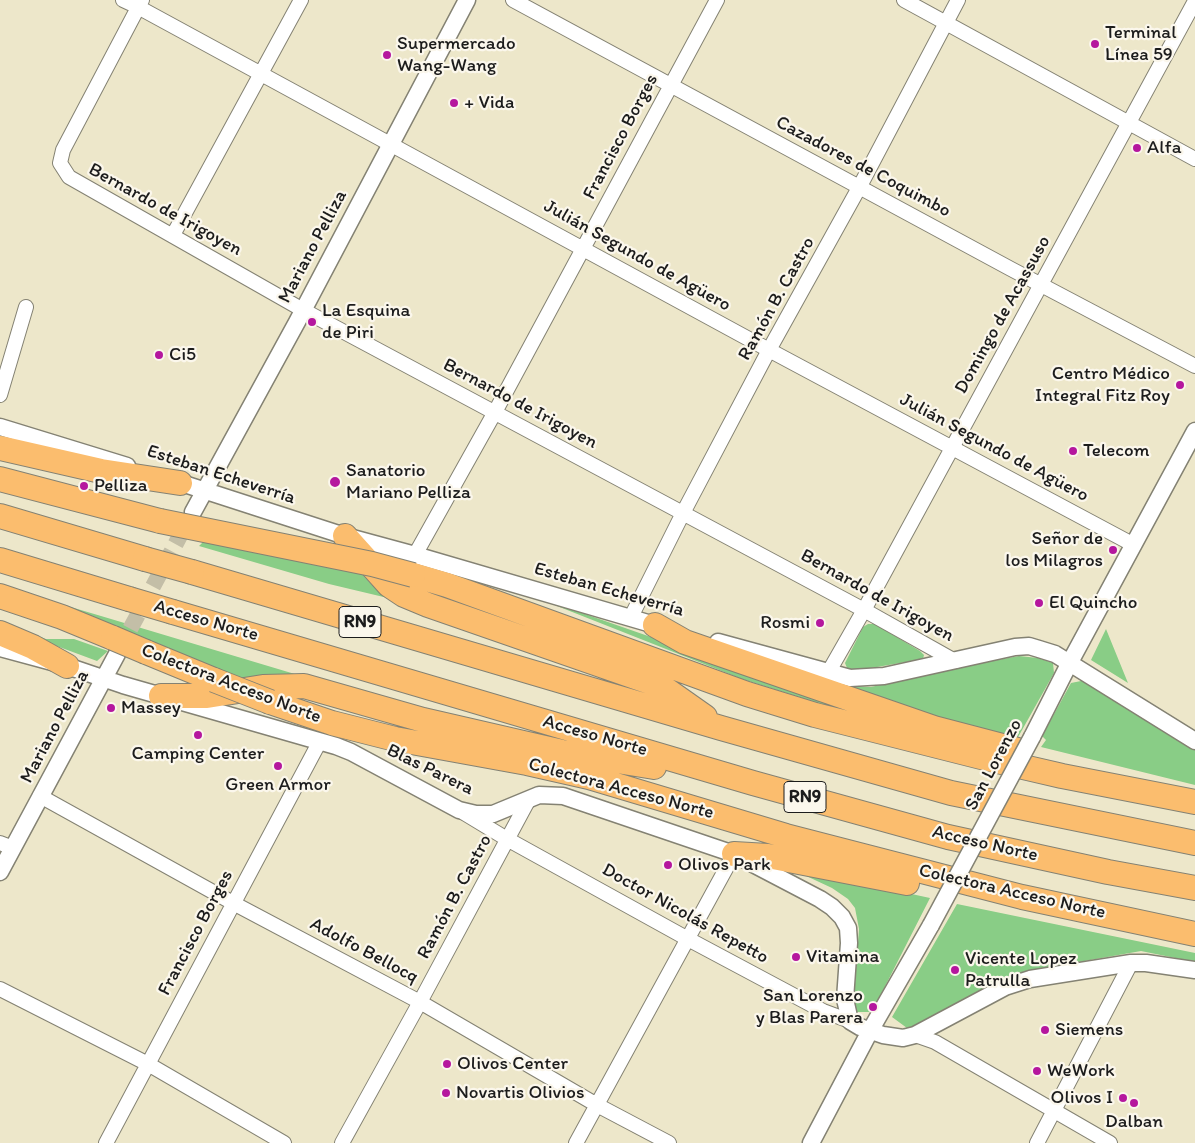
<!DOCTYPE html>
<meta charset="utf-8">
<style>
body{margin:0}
canvas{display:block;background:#ede7ca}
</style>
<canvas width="1195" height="1143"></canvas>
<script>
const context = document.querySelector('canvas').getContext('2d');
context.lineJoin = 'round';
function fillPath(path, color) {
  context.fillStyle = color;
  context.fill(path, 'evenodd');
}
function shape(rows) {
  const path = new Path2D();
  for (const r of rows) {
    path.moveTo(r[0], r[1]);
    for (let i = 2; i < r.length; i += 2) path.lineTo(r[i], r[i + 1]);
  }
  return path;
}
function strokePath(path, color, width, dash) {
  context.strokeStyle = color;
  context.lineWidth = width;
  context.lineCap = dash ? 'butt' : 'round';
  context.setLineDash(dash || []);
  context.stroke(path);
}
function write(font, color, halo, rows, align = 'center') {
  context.font = font + ' Itim,sans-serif';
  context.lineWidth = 4.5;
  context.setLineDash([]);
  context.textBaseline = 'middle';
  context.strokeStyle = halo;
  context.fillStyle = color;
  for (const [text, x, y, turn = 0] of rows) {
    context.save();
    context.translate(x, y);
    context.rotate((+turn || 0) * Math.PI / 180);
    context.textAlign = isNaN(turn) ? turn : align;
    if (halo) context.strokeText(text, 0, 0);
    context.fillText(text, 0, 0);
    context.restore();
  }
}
const green = shape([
 [204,541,358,570,372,585,392,599,329,584,199,546],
 [0,586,101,616,385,701,249,681,57,605],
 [519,591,757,674,893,723,860,716,742,679],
 [0,622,46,639,74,639,108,651,97,661,0,625],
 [868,624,875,624,920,651,924,655,923,659,854,671,847,668,845,663,863,627],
 [1106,629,1128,683,1091,660],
 [1019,656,1038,658,1053,663,1054,673,1017,739,926,718,785,668,851,686,871,687,965,666],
 [1086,680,1195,747,1195,785,1041,747,1046,740,1042,736,1071,683],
 [787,867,930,898,872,1012,853,1012,859,929,855,908,848,899,832,888],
 [957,904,1195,953,1195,962,1141,951,1017,973,915,1027,907,1028,892,1017]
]);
const tertiaryTunnel = shape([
 [119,650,190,517]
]);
const minor = shape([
 [123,0,138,7,769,350,1134,545],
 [142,0,63,150,60,163,69,177,303,310,864,610,955,661],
 [513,0,1011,269,1195,366],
 [904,0,1195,159],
 [173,235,301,0],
 [0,395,26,307],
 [415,555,495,412,717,0],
 [631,617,683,513,769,350,860,186,958,0],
 [828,673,864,610,1195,1],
 [40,796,233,903,420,1002,597,1105,669,1143],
 [464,813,507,839,688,939,823,1011,850,1021],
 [0,843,13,848],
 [0,989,148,1064,284,1143],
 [915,1035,935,1042,1110,1143],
 [106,1143,320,741],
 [342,1143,420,1002,529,799],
 [576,1143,734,854],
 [1037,1143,1131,963]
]);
const tertiary = shape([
 [0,427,127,466],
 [172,480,345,536,415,555,665,628],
 [193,512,297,322,467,0],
 [718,642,850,678,884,676,1015,647,1029,646,1039,649,1055,654,1195,741],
 [0,648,67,666,123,685,336,746,351,752,459,810,476,814,493,814,539,795,563,796,734,854,820,899,832,907,842,917,848,928,849,943,845,999,850,1021,860,1027,883,1035,903,1038,915,1035,1005,987,1030,979,1131,963,1146,963,1195,970],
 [1032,737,1069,664,1195,431],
 [0,872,117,654],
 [811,1143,870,1031,931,925]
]);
const motorway = shape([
 [0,448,101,471,180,483],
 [0,479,160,521],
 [0,516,145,559],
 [345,536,389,585,404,595,428,605,661,686,705,717],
 [0,560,129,599],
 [192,572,721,728,951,793,1195,843],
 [413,575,447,585,747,694,815,715,993,760,1062,776,1195,802],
 [0,596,62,617,113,638],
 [173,612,753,783,948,837,1108,872,1195,888],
 [655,625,685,642,934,728,1018,750],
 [0,633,33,647,67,666],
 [146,652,214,680],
 [161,696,207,696,263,687,304,686,423,720,562,752,654,767],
 [270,702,332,723,395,739,527,763,589,777,786,836,1022,897,1195,934],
 [734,854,768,856,907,883]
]);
const tertiaryBridge = shape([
 [931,925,1032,737]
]);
const motorwayBridge = shape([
 [160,521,372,564,413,575],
 [145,559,192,572],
 [129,599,173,612],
 [113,638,146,652],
 [214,680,270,702]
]);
const markers = [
 [1095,44,5,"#b5179e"],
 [387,55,5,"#b5179e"],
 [454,103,5,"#b5179e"],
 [1137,148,5,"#b5179e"],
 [312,322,5,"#b5179e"],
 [159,355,5,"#b5179e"],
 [1180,385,5,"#b5179e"],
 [1073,451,5,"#b5179e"],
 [335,482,6,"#b5179e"],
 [84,486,5,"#b5179e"],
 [1113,550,5,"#b5179e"],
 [1039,603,5,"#b5179e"],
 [820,623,5,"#b5179e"],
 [111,708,5,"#b5179e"],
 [198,735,5,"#b5179e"],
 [278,766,5,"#b5179e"],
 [668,865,5,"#b5179e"],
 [796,957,5,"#b5179e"],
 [955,970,5,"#b5179e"],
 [873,1007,5,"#b5179e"],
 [1045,1030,5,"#b5179e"],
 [447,1064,5,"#b5179e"],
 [1037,1071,5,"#b5179e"],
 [446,1093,5,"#b5179e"],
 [1123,1098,5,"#b5179e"],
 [1134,1103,5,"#b5179e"]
];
const shields = [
 [360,622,42],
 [805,797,42]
];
const shieldNames = [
 ["RN9",360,622],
 ["RN9",805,797]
];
const poiNames = [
 ["Terminal",1105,33],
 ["Línea 59",1105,55],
 ["Supermercado",397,44],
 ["Wang-Wang",397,66],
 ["+ Vida",464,103],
 ["Alfa",1147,148],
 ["La Esquina",322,311],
 ["de Piri",322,333],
 ["Ci5",169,355],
 ["Centro Médico",1170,374,"right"],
 ["Integral Fitz Roy",1170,396,"right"],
 ["Telecom",1083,451],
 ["Sanatorio",346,471],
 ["Mariano Pelliza",346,493],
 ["Pelliza",94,486],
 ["Señor de",1103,539,"right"],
 ["los Milagros",1103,561,"right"],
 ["El Quincho",1049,603],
 ["Rosmi",810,623,"right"],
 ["Massey",121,708],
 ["Camping Center",198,754,"center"],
 ["Green Armor",278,785,"center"],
 ["Olivos Park",678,865],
 ["Vitamina",806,957],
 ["Vicente Lopez",965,959],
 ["Patrulla",965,981],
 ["San Lorenzo",863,996,"right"],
 ["y Blas Parera",863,1018,"right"],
 ["Siemens",1055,1030],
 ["Olivos Center",457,1064],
 ["WeWork",1047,1071],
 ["Novartis Olivios",456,1093],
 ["Olivos I",1113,1098,"right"],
 ["Dalban",1134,1122,"center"]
];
const streetNames = [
 ["Francisco Borges",621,137,-62],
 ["Cazadores de Coquimbo",863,167,28],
 ["Bernardo de Irigoyen",165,210,29],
 ["Mariano Pelliza",313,247,-62],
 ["Julián Segundo de Agüero",637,256,29],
 ["Ramón B. Castro",777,299,-61],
 ["Domingo de Acassuso",1003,315,-61],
 ["Bernardo de Irigoyen",520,404,28],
 ["Julián Segundo de Agüero",994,448,28],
 ["Esteban Echeverría",221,475,18],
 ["Esteban Echeverría",609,590,16],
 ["Bernardo de Irigoyen",877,596,29],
 ["Acceso Norte",206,621,16],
 ["Colectora Acceso Norte",231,684,21],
 ["Mariano Pelliza",55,727,-62],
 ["Acceso Norte",595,736,16],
 ["San Lorenzo",994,765,-62],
 ["Blas Parera",430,770,26],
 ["Colectora Acceso Norte",621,789,15],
 ["Acceso Norte",985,844,13],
 ["Colectora Acceso Norte",1012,892,13],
 ["Ramón B. Castro",455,897,-62],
 ["Doctor Nicolás Repetto",685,914,29],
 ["Francisco Borges",196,933,-62],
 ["Adolfo Bellocq",364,951,28]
];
fillPath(green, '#89cd86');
strokePath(tertiaryTunnel, '#c3bea7', 16, [16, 8]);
strokePath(minor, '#848273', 16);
strokePath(tertiary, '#848273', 19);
strokePath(motorway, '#848273', 26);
strokePath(minor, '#fff', 14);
strokePath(tertiary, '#fff', 16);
strokePath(motorway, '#fbbd6e', 24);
strokePath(tertiaryBridge, '#848273', 19, []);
strokePath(motorwayBridge, '#848273', 26, []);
strokePath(tertiaryBridge, '#fff', 16);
strokePath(motorwayBridge, '#fbbd6e', 24);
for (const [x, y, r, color] of markers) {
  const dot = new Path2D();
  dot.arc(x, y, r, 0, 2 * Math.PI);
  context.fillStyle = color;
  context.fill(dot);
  strokePath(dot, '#fbf7ec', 2);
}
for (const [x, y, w] of shields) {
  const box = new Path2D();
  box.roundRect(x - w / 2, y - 15.5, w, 31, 4);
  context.fillStyle = '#fbf7ec';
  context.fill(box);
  strokePath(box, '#1c1c1c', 1);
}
write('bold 18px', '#1c1c1c', null, shieldNames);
write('19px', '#1c1c1c', '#fbf7ec', poiNames, 'left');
write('19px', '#1c1c1c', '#fbf7ec', streetNames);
</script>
